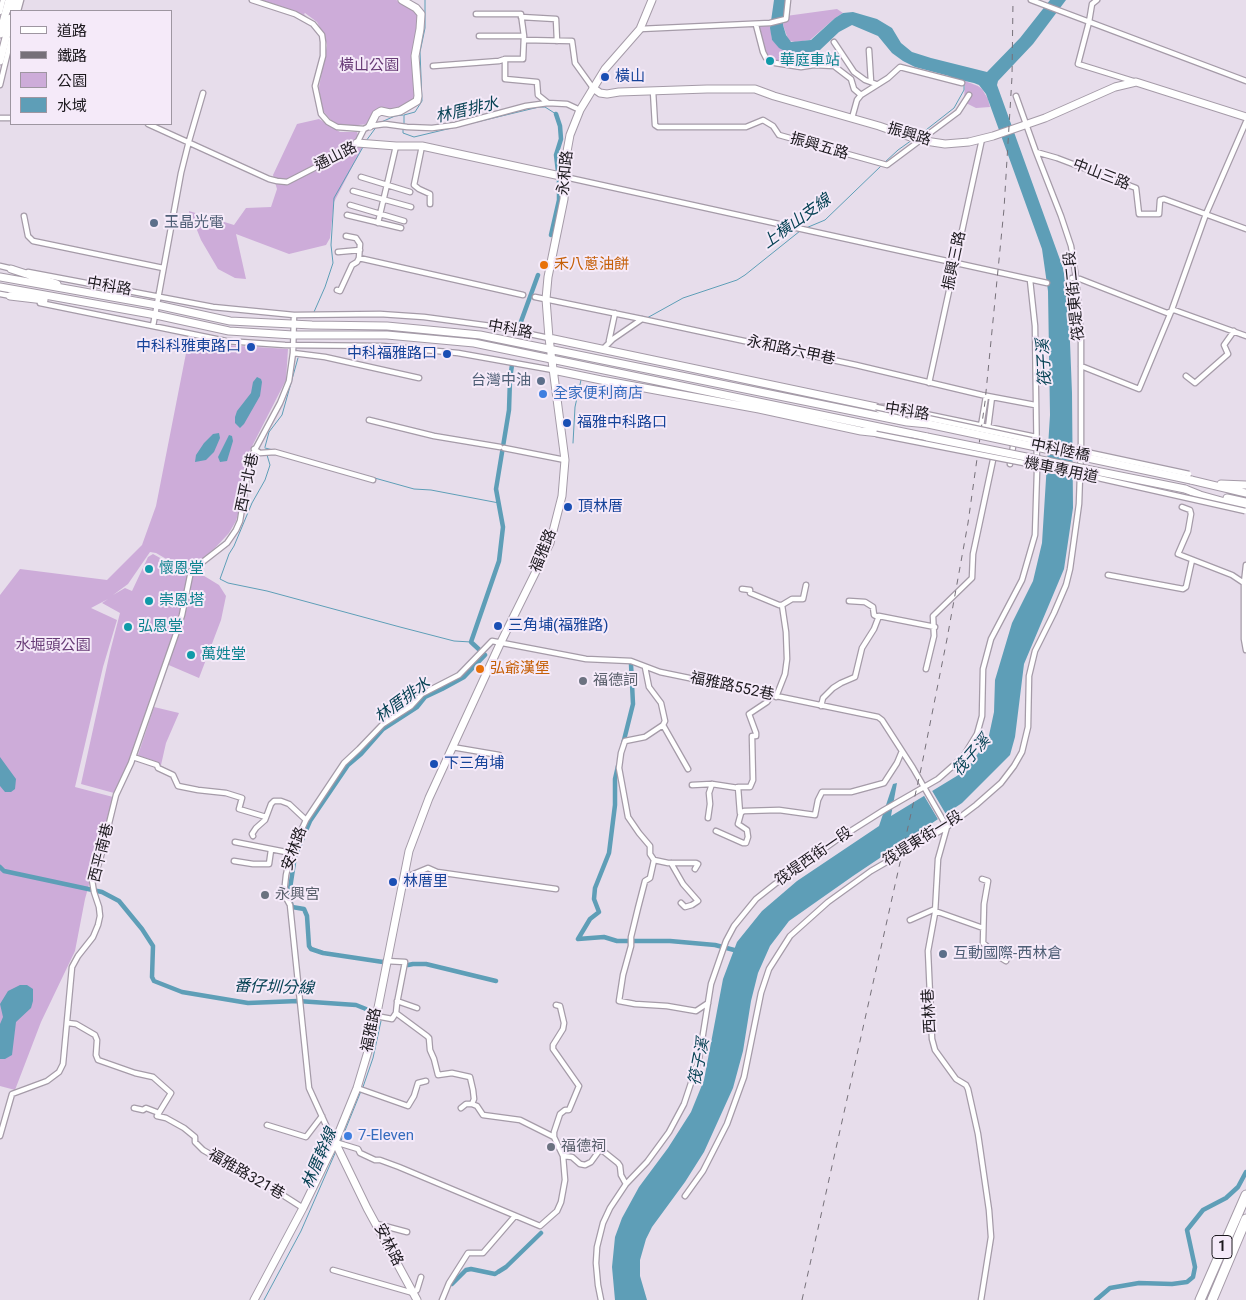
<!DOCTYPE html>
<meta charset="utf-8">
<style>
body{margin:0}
#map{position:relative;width:1246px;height:1300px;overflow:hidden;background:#e7ddeb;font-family:Roboto,"Noto Sans TC",sans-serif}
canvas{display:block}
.legend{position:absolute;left:10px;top:10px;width:162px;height:115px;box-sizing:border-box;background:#f5eaf9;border:1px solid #9e96a1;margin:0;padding:6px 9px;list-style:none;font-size:15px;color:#1c191e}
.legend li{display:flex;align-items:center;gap:10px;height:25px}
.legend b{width:25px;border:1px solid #9e96a1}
</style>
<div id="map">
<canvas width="1246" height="1300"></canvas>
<ul class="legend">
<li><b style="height:6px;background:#fff"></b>道路</li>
<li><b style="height:6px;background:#767079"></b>鐵路</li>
<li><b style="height:14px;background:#cdacd9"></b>公園</li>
<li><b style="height:14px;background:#5e9eb7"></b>水域</li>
</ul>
</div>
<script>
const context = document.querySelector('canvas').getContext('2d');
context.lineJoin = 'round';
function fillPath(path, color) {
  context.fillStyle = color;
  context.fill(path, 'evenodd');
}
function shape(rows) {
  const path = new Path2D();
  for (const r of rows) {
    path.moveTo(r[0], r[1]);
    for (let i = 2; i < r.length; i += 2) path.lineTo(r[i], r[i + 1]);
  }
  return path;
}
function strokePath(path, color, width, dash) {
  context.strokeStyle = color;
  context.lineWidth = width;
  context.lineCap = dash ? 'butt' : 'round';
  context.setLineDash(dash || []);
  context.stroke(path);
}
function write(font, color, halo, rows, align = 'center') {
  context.font = font + ' Roboto,"Noto Sans TC",sans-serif';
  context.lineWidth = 4;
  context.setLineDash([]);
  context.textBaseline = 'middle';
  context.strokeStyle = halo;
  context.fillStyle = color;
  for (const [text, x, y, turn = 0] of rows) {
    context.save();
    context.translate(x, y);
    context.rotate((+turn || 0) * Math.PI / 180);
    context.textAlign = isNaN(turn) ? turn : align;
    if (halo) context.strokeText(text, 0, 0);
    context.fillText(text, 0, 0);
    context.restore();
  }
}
const green = shape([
 [261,0,396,0,402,2,419,14,417,92,413,102,395,110,384,108,375,112,369,124,337,127,323,111,320,102,319,87,327,45,325,38,317,22,305,13,304,14,313,24,283,7],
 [837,9,843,13,835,18,810,40,795,42,790,41,785,52,790,54,813,53,820,65,775,63,766,58,756,25,770,24,772,40,783,50,788,39,783,25,786,16],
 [965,81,978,86,982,89,988,99,990,107,976,108,964,102],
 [319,119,340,132,357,132,362,148,334,202,330,238,326,245,289,254,236,234,246,279,235,278,218,269,201,240,195,225,191,223,189,211,234,225,246,208,271,207,277,189,273,175,297,124],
 [189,338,225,345,288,349,286,380,247,456,239,510,236,521,229,533,215,548,187,571,156,553,150,552,128,584,113,595,125,588,132,591,148,557,153,554,187,573,196,571,219,585,226,596,221,620,199,678,164,663,123,780,114,793,81,784,110,652,120,613,102,603,108,599,91,608,117,620,103,667,75,787,113,797,85,899,75,951,41,1022,15,1090,0,1086,0,595,20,569,107,580,142,545,156,506],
 [154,707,179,713,166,743,161,765,137,758]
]);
const water = shape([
 [774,0,786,0,783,25,786,35,791,42,811,40,835,18,843,13,853,12,877,19,892,28,901,43,912,52,931,58,987,72,1020,38,1050,0,1066,0,1033,44,998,81,997,85,1063,268,1068,292,1072,393,1073,508,1064,569,1024,664,1015,737,1010,755,962,803,853,876,789,921,770,946,758,973,751,1001,743,1051,733,1088,704,1152,685,1182,652,1227,646,1239,640,1260,640,1276,647,1300,615,1300,612,1267,615,1237,622,1218,639,1187,668,1148,691,1112,704,1080,723,979,737,942,762,911,797,881,879,826,893,784,897,783,891,816,965,771,988,740,994,712,995,680,1012,623,1033,581,1042,543,1050,415,1048,291,1042,249,986,94,979,85,974,83,965,81,963,83,949,76,915,67,903,61,892,53,878,36,852,25,839,32,820,50,802,54,790,54,779,48,772,40,770,28],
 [257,377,261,379,262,382,260,396,244,424,240,428,235,423,235,417,237,411,251,393,253,382],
 [219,433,220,438,214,452,206,460,195,462,196,455,204,443,213,434],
 [229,435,232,436,233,441,227,461,220,462,218,457],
 [0,757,16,779,15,789,11,792,5,792,0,786],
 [20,985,27,985,33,989,33,1001,31,1008,16,1022,12,1055,5,1059,0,1059,0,1024,3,1017,0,1004,8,991]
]);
const pier = shape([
 [1045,458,1075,464,1075,478,1044,472],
 [931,789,947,816,939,821,923,794]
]);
const stream = shape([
 [379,123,395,116,403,115],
 [404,124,404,115,415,112,422,101,420,52,425,28,425,0],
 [403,128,403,133,414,137,539,107,545,107,556,114],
 [917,137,954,108,964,90,964,84],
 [366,141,377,126],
 [884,163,898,150,912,140],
 [806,228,825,220,881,166],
 [314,312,325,287,333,263,331,245,334,198,363,147],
 [647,318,683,298,737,280,745,275,800,231],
 [573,443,575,407,581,380],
 [265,447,269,432,282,415,298,358],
 [265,448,273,450],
 [267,455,270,465,265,480,252,503,234,546,229,554,220,579,228,583,267,591,400,627,454,641,471,642],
 [328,465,414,489,431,490,499,503],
 [363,1087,373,1058,381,1021],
 [340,1143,361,1091],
 [264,1300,301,1231,336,1151]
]);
const canal = shape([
 [551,235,559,200,559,180,556,155,561,139,560,126,556,114],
 [519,327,538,275],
 [623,744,633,704,631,664],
 [618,766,615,779,615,805,609,853,595,888,594,899,599,912,590,919,578,939,604,937,617,941,670,941,715,945,738,951],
 [0,867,4,871,102,892,119,901,142,929,153,946,152,977,154,981,182,992,248,1003,298,1001,356,1005,371,1011],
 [383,962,323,953,311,949,309,946,307,916,304,909,292,907,289,895,295,856,310,821,348,765,361,754,383,729,417,707,425,697,442,689,464,677,485,655,471,642,499,561,503,527,496,489,509,410,510,379,512,365],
 [408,965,413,964,426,964,496,981],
 [452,1284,466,1270,471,1269,495,1274,498,1272,506,1267,541,1233],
 [1096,1300,1110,1288,1139,1283,1172,1284,1187,1282,1193,1277,1195,1267,1187,1230,1203,1210,1226,1198,1238,1187,1246,1172]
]);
const street = shape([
 [252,0,295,14,313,24,322,35,323,42,323,56,315,86,321,114,328,122,337,127,364,129],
 [1031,0,1246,81],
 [1097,0,1092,4,1089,22,1078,64,1133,81],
 [18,11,21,0],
 [0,12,3,0],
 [521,17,556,19,557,41],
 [756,25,763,52,766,58,775,63,801,67,814,65,834,66,851,79,854,89,861,95],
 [640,29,770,23,786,19,788,0],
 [479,36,524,36],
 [524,40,572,41,575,63,593,88],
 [834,42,854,72,865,80,876,84],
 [869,50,871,82],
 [505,59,505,79,537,82,538,95,548,103],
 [433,66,499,61,505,59,523,59,524,36,521,14,476,14],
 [0,85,11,39],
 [653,91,655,125,658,127,746,127,763,120,773,126,779,135,887,165,958,112,969,95],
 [1016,96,1036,152,1057,158,1136,188,1139,214,1159,214,1160,200,1164,199,1246,229],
 [0,118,11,118],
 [852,118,857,100,861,95,888,78,900,67,962,83],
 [148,124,269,179,277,181,287,182,324,163,357,143,364,129,370,126,385,124,407,127,432,128,455,125,526,106,548,103,567,104,580,110],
 [422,146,414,185,419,189,430,194,430,204],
 [361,177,410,192],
 [565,177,1047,283],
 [353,191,411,207],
 [350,205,404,221],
 [347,215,401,228],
 [24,216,28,236,33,241,163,268],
 [378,223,396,146],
 [346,236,356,238,360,244,359,258],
 [338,252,360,250],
 [0,266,13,269],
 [28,272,213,307,294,315,380,314,424,317,491,326,549,338],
 [1072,278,1080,279,1167,313,1174,310,1246,336],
 [337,290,340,291,352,265,357,262,359,258,523,295],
 [0,294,11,296],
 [535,297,642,319,856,365,982,395,1035,405],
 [40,303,226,341,285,345,383,346,458,353,553,370],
 [153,326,181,173,189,141,203,93],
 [609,341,615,313],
 [603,349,613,339,642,319],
 [293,353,325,357,419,378],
 [1081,366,1139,389,1171,312,1206,214,1246,122],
 [1186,376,1195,383,1220,361,1228,354,1224,345,1234,331],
 [929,383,982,139],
 [881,407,892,407,1036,437],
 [369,420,434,436,500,447],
 [981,426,986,396],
 [988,428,992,397],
 [504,448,565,460],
 [254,449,260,453,275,452,373,480],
 [1010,464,1014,441],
 [1182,507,1190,510,1191,514,1188,531,1178,554,1232,575,1244,583,1246,582],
 [1108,575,1183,589,1186,587,1192,560],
 [742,589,750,590,750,593,779,605,782,605],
 [849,601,865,602,873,607,874,615,878,617],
 [1246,650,1244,639,1244,583,1246,565],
 [645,667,649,687,661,703,665,721,663,725,645,737,625,741,621,753,619,768,628,817,639,833,650,846,650,854,654,860,650,878,645,881,638,908,631,937,631,946,623,975,619,1001,635,1004,667,1006,696,1011,708,1003],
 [926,669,934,636,933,616,972,578,973,554,993,460],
 [771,696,767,702,749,714,756,733,756,736,752,736,753,780,750,787,738,787,740,813,744,811,779,810,815,815,818,800,822,792,851,792,884,783,897,763,902,751],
 [776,697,785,674,787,659,786,632,782,605,792,599,803,599,806,585],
 [821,706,823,698,833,688,841,683,855,677,862,648,874,629,879,616,935,627],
 [663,725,688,769],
 [452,747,499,755],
 [133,757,157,765,158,768,173,775,178,786,198,790,226,793,242,798,239,809,266,817],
 [692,785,712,784,738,788],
 [708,818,710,804,709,793,712,784],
 [947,827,938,859,935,913,928,951,932,1039,935,1050,956,1079,966,1085,968,1089,978,1134,989,1210,991,1237,981,1300],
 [716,831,743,843,746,843,748,837,747,830,738,824,741,813],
 [253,836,252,834,256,828,265,820,271,804,274,801,281,801,289,804,306,820],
 [235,842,291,853],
 [654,860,668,863,696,863,698,864,695,869],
 [234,861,253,864,269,864,271,850],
 [671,863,683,884,698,901,692,905,685,907,681,903],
 [404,878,428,868,437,872,556,889],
 [982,879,988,881,984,904,983,943,998,956,1006,961],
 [935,911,983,928],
 [910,920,935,909],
 [386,961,405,962,397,1003,396,1013],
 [397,1001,417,1008],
 [556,1005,560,1006,564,1023,563,1029,553,1045,553,1049,579,1086,569,1110,565,1110,560,1114,554,1132,554,1137,563,1156,565,1180,561,1202,557,1211,540,1226,399,1167,380,1160,375,1160,360,1153,358,1149,335,1142,330,1134,309,1088,290,905,284,894,286,875,291,853,306,820,344,763,359,749,383,724,411,706,422,694,459,675,492,641,586,659,631,661,660,672,878,717,882,720,913,768,947,827],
 [376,1016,392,1019,396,1013,427,1036,429,1038,430,1050,434,1059,438,1075,452,1073,470,1077,473,1090,474,1099,472,1104],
 [68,1023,76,1024,95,1035,97,1040,96,1055,98,1060,135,1073,153,1077,171,1093,157,1116,166,1118,184,1128,195,1137,195,1142,203,1150,260,1183,267,1185,303,1208],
 [357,1088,408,1106,414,1096,418,1083,426,1081],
 [134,1108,143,1110,146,1108,159,1113],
 [461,1108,466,1104,472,1104,477,1106,483,1115,520,1120,554,1137],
 [267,1125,306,1137,322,1116],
 [0,1136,12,1094,47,1081,59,1072,63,1064,72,967,78,956,93,937,98,925,100,916,99,907,94,892,92,880,95,876,101,856,116,795,131,763,176,634,182,615,191,571,227,543,236,530,240,521,250,459,280,403,289,381,293,353,294,315],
 [563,1156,572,1157,580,1164,585,1165,591,1162,599,1151,603,1151,618,1163,620,1166,621,1175,626,1184],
 [685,1196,703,1171,727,1124,744,1077,761,993,769,969,790,936,828,902,871,871,947,827,976,805,1001,783,1014,766,1022,752,1028,727,1029,676,1035,651,1054,613,1066,585,1070,569,1079,504,1081,446,1081,338,1076,278,1071,246,1061,216,1036,152],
 [377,1224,407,1232],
 [333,1270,413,1293,417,1290,421,1277],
 [442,1300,449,1283,468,1253,483,1253,515,1216],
 [601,1300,598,1285,596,1263,597,1247,603,1223,610,1208,626,1184,647,1162,669,1132,684,1104,699,1059,711,984,726,941,734,926,756,899,775,884,838,839,884,810,938,779,963,757,977,734,982,716,983,669,991,639,1022,580,1035,535,1037,471,1035,326,1030,280]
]);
const secondary = shape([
 [13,11,16,0],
 [0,34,9,0],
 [0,61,11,18],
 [593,88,600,93,607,94,619,92,707,89,755,89,774,96,879,126,919,140,945,144,969,142,993,136,1045,118,1115,87,1136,82,1246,117],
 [370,126,376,114,381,111,390,113,400,111,417,101,418,96,415,56,420,29,421,14,416,8,402,0],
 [357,143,396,146,422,146,565,177],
 [11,269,57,284],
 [0,277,157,305,230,321,312,325,387,326,480,335,907,422,928,424],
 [0,287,156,315,229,331,293,335,387,335,474,343,927,437],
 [10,296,44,300],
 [549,338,876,407,885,412,902,416],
 [553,370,601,380,759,409,861,431,907,436],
 [1191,480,1246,493],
 [1221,484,1246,485],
 [1185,489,1200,495,1246,508],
 [1227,498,1246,502],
 [335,1142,367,1208,417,1300],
 [254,1300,303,1208,335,1142,357,1088,372,1038,409,851,429,798,500,644,550,543,562,496,565,460,549,338,546,299,548,277,564,199,566,157,570,135,580,110,605,69,640,29,652,0]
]);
const highway = shape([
 [1200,1300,1246,1195],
 [1212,1300,1246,1219]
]);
const rail = shape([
 [802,1300,921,769,947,639,968,523,985,402,1004,209,1012,77,1013,0]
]);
const streetBridge = shape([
 [876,407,1189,474],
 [876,434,1085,475,1245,511]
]);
const secondaryBridge = shape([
 [928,424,1191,480],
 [927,437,1185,489]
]);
const markers = [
 [770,61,5,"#0f9aa8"],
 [605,77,5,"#1a4fb4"],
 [154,223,5,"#5c6f8a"],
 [544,265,5,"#e8710a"],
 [251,347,5,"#1a4fb4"],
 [447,354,5,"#1a4fb4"],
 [541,381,5,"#5c6f8a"],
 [543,394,5,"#3f7fe0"],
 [567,423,5,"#1a4fb4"],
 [568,507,5,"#1a4fb4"],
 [149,569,5,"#0f9aa8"],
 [149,601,5,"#0f9aa8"],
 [498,626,5,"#1a4fb4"],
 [128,627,5,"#0f9aa8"],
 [191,655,5,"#0f9aa8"],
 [480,669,5,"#e8710a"],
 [583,681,5,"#6b7280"],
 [434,764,5,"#1a4fb4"],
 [393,882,5,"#1a4fb4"],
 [265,895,5,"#6b7280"],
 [943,954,5,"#5c6f8a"],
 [348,1136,5,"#3f7fe0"],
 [551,1147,5,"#6b7280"]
];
const shields = [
 [1222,1247,20]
];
const shieldNames = [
 ["1",1222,1247]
];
const cultureNames = [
 ["華庭車站",780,61],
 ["懷恩堂",159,569],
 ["崇恩塔",159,601],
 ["弘恩堂",138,627],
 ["萬姓堂",201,655]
];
const parkNames = [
 ["橫山公園",369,66],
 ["水堀頭公園",53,646]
];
const transitNames = [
 ["橫山",615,77],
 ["中科科雅東路口",241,347,"right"],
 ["中科福雅路口",437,354,"right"],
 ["福雅中科路口",577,423],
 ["頂林厝",578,507],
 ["三角埔(福雅路)",508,626],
 ["下三角埔",444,764],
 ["林厝里",403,882]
];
const streetNames = [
 ["振興路",909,135,17],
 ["振興五路",819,147,16],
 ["通山路",336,157,-27],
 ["永和路",566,173,-84],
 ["中山三路",1101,175,21],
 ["振興三路",955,261,-78],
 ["中科路",109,287,10],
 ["筏堤東街二段",1075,296,-96],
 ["中科路",510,330,11],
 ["永和路六甲巷",791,351,12],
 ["中科路",907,412,9],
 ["中科陸橋",1060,451,12],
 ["機車專用道",1061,471,12],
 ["西平北巷",248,483,-78],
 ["福雅路",544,551,-68],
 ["福雅路552巷",732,687,12],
 ["筏堤東街一段",923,839,-32],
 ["安林路",295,849,-70],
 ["西平南巷",102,853,-76],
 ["筏堤西街一段",814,857,-35],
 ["西林巷",930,1011,-93],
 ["福雅路",372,1030,-78],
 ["福雅路321巷",246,1175,30],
 ["安林路",388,1245,63]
];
const serviceNames = [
 ["玉晶光電",164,223],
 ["台灣中油",531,381,"right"],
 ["互動國際-西林倉",953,954]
];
const foodNames = [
 ["禾八蔥油餅",554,265],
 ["弘爺漢堡",490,669]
];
const shopNames = [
 ["全家便利商店",553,394],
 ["7-Eleven",358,1136]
];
const worshipNames = [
 ["福德詞",593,681],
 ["永興宮",275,895],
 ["福德祠",561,1147]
];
const waterNames = [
 ["林厝排水",467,111,-13],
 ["上橫山支線",797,222,-36],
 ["筏子溪",1045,363,-93],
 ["林厝排水",403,701,-36],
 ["筏子溪",972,756,-49],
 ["番仔圳分線",274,988,2],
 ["筏子溪",700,1062,-79],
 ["林厝幹線",320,1159,-67]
];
fillPath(green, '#cdacd9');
fillPath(water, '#5e9eb7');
fillPath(pier, '#e7ddeb');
strokePath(stream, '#5e9eb7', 1);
strokePath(canal, '#5e9eb7', 4.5);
strokePath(street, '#a59ba8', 7);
strokePath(secondary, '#a59ba8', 9);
strokePath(highway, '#a59ba8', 11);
strokePath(street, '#fff', 4.5);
strokePath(secondary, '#fff', 7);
strokePath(highway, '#fff', 9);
strokePath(rail, '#767079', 1, [6, 6]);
strokePath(streetBridge, '#a59ba8', 7, []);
strokePath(secondaryBridge, '#a59ba8', 9, []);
strokePath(streetBridge, '#fff', 4.5);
strokePath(secondaryBridge, '#fff', 7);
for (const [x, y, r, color] of markers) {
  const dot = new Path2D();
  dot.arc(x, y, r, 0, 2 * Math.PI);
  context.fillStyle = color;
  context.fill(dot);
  strokePath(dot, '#f5eaf9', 2);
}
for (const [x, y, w] of shields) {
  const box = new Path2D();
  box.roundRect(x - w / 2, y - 11.5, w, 23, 4);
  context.fillStyle = '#f5eaf9';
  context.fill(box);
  strokePath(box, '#1c191e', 1);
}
write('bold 14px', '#1c191e', null, shieldNames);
write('15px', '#0d838f', '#f5eaf9', cultureNames, 'left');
write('15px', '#673b76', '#f5eaf9', parkNames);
write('15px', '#164399', '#f5eaf9', transitNames, 'left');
write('15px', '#1c191e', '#f5eaf9', streetNames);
write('15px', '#4e5e75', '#f5eaf9', serviceNames, 'left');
write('15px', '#c56008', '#f5eaf9', foodNames, 'left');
write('15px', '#366cbe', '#f5eaf9', shopNames, 'left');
write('15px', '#5b616d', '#f5eaf9', worshipNames, 'left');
write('italic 16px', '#074254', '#f5eaf9', waterNames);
</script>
